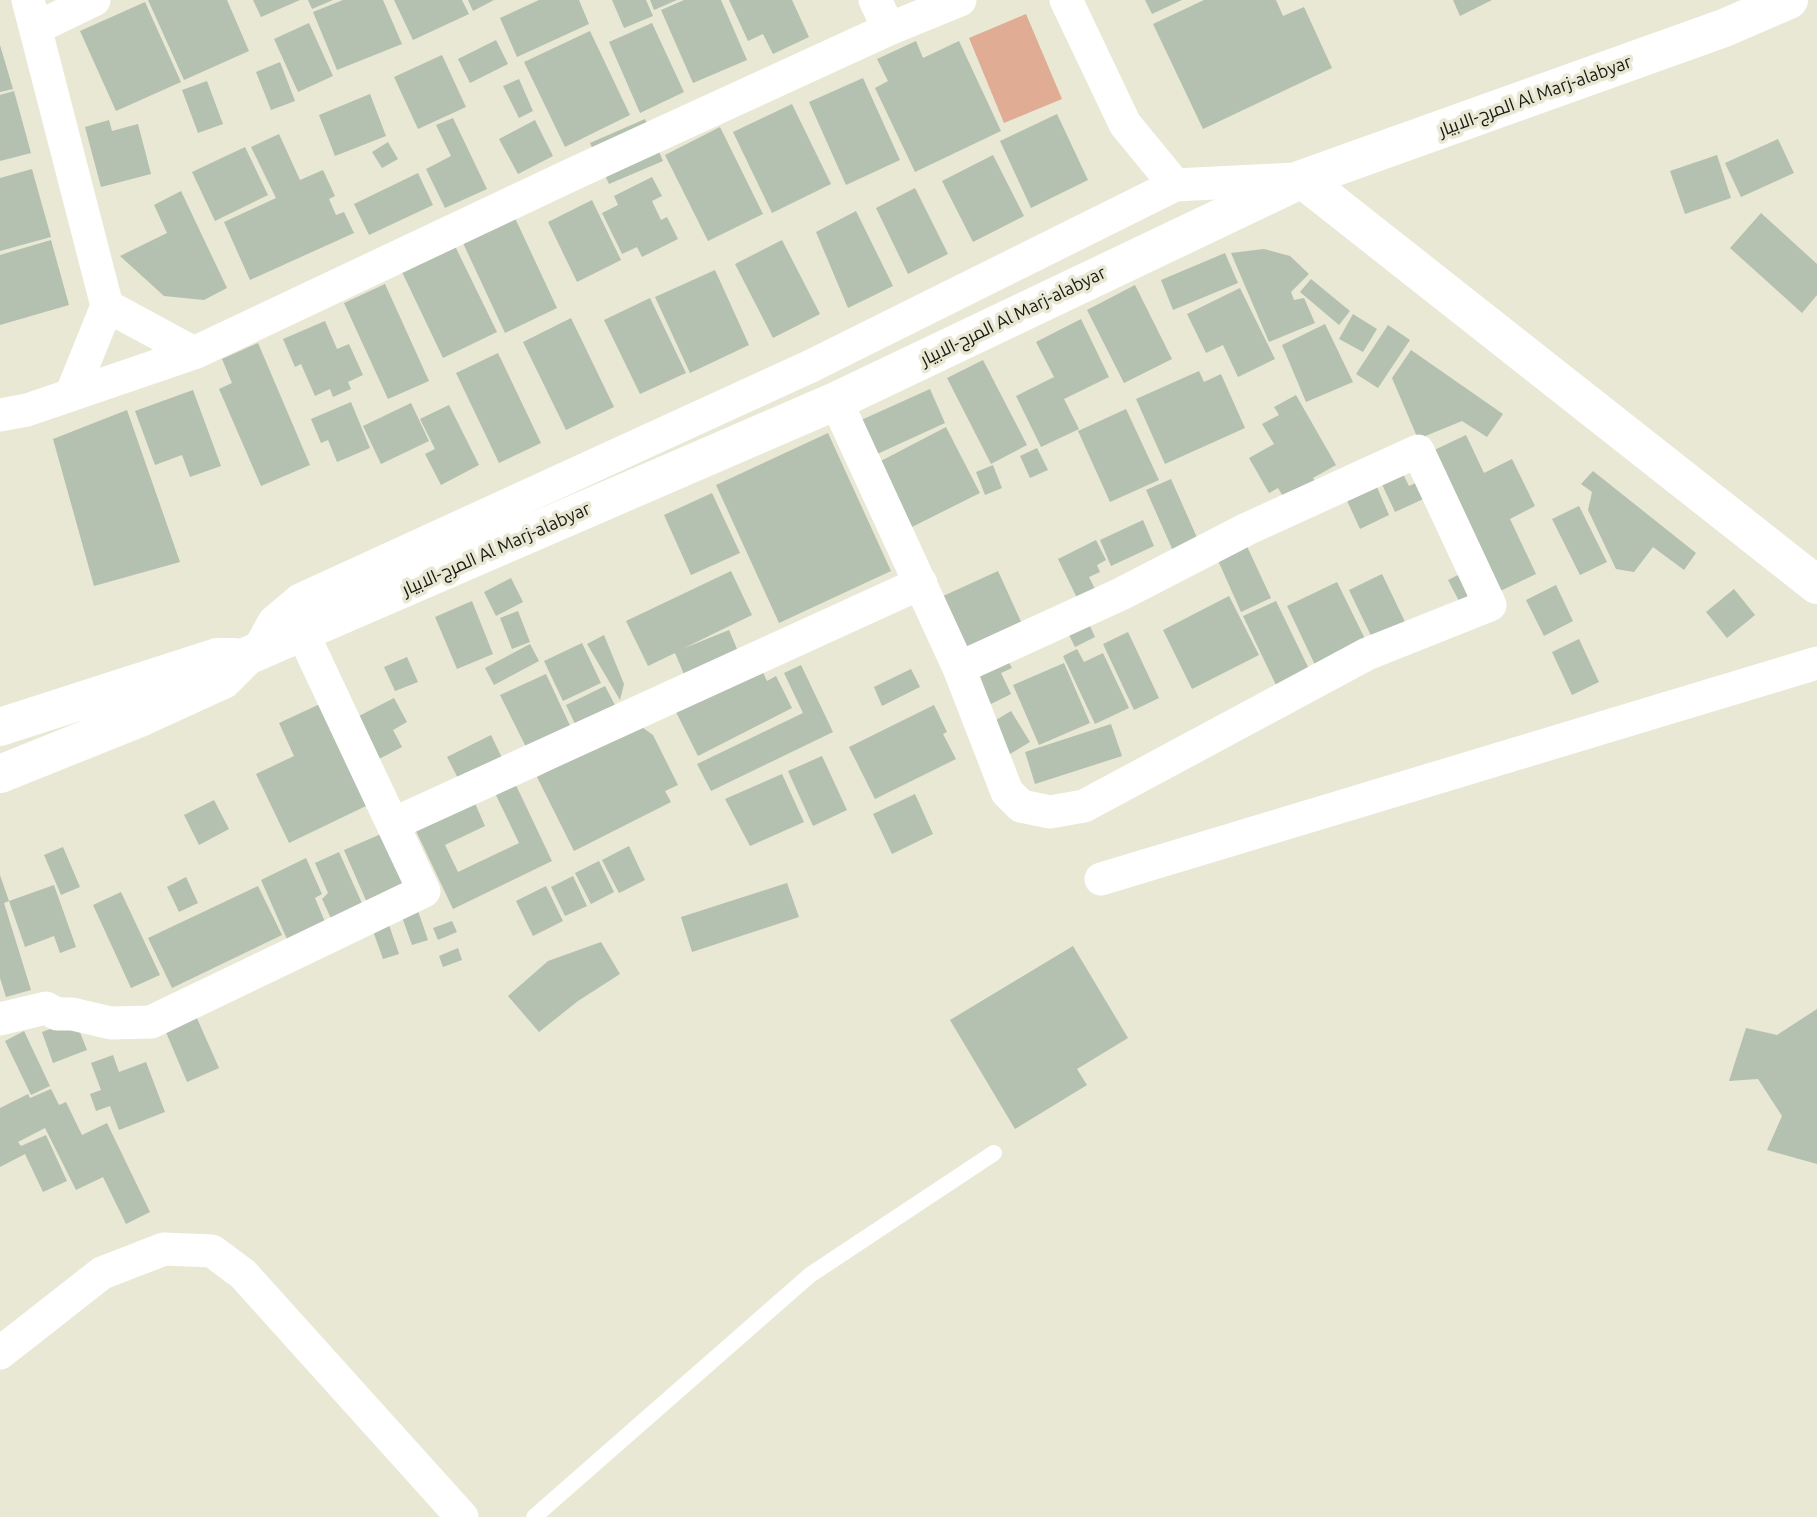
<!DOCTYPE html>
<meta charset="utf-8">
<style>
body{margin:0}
canvas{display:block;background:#e8e8d4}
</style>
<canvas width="1817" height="1517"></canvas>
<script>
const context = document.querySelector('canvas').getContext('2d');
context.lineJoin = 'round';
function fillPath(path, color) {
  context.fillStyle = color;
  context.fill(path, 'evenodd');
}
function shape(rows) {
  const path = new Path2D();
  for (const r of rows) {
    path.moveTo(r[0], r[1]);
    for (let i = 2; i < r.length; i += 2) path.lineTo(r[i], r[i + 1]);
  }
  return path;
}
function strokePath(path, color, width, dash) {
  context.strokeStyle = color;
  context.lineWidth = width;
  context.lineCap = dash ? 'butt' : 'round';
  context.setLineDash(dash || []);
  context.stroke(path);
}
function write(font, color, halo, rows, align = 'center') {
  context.font = font + ' Ubuntu,Cairo,sans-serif';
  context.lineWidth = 7;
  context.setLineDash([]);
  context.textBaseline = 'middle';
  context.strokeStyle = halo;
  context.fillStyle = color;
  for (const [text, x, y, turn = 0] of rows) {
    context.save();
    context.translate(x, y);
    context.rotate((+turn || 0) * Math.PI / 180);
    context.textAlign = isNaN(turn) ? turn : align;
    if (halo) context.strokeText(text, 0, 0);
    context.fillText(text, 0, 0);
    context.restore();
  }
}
const green = shape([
 [1026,14,1062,99,1004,123,969,38]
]);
const building = shape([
 [148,0,227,0,249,51,184,80],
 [253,0,300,0,261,17],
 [308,0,333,0,312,9],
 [343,0,383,0,402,44,337,70,313,12],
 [394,0,462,0,469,14,413,40],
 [468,0,494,0,473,11],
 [539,0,579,0,589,24,517,57,500,18],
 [612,0,646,0,653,16,624,28],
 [650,0,677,0,654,10],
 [684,0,721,0,747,60,693,83,661,10],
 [729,0,792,0,809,37,773,54,763,34,748,41],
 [1145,0,1182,0,1152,14],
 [1204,0,1276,0,1283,16,1304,7,1332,68,1203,129,1153,24],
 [1453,0,1492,0,1460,16],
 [145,2,181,82,116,111,80,31],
 [309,23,333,76,298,92,274,39],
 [652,23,684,92,640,113,609,42],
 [590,31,630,115,565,147,524,62],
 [496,40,508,64,470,83,458,59],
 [916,41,923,58,959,41,1001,131,915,172,875,88,888,81,877,59],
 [0,45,13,89,0,92],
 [442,55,466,107,418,129,394,77],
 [280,62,295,101,271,110,256,72],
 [863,78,900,160,846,185,809,102],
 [519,79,533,111,519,118,503,86],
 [207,81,223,124,198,133,182,90],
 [14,91,31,153,0,161,0,95],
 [370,94,386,136,335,156,319,115],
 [792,104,831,184,772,213,733,132],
 [1057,114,1088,180,1031,208,1000,141],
 [453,118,487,189,445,208,426,169,451,156,436,125],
 [645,119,663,161,609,184,590,143],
 [109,120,112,131,138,124,151,174,101,187,85,127],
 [535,120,553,156,518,174,499,139],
 [720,127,763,214,708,241,665,155],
 [279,134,300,180,323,170,335,196,329,199,336,215,344,212,354,233,250,280,224,222,276,198,251,147],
 [1778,139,1794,173,1741,197,1725,163],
 [388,142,398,159,382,168,372,152],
 [245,147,268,195,215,221,192,172],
 [993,155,1024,216,973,242,942,181],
 [1717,155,1731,198,1685,214,1670,171],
 [32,169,51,237,0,251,0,178],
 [418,173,433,205,369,235,354,204],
 [652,177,662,196,652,201,661,220,667,217,678,239,642,257,637,247,622,254,602,213,618,205,614,196],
 [915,188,948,254,908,274,876,208],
 [181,191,227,288,204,300,164,296,120,256,167,233,154,205],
 [592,200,621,260,577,282,548,222],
 [856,211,893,286,848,308,816,232],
 [1761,213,1817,264,1817,295,1802,313,1730,248],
 [515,218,557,308,505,333,463,243],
 [51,240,69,305,0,325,0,255],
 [782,240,820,314,773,338,735,264],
 [455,246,497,332,443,358,402,272],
 [1264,249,1290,256,1309,274,1291,292,1294,300,1304,298,1315,323,1269,342,1231,253],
 [1225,253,1238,283,1173,310,1161,280],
 [715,270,749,345,690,373,655,297],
 [1311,279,1350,311,1339,325,1300,292],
 [385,284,429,381,388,399,344,303],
 [1135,285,1172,359,1124,383,1087,310],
 [1240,288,1275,359,1238,377,1223,345,1206,353,1187,314],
 [650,298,686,373,640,394,604,320],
 [1353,314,1377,329,1363,352,1339,339],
 [571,318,614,407,566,430,523,342],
 [1081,319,1109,377,1064,399,1079,429,1041,447,1016,396,1054,377,1036,342],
 [325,321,337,349,349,344,363,375,348,382,351,389,333,397,330,389,315,396,301,364,295,367,283,339],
 [1325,324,1353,382,1306,402,1282,345],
 [1388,325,1410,340,1378,388,1356,374],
 [258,343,310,465,261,486,219,389,232,383,222,359],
 [1411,350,1503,414,1487,437,1462,421,1418,439,1392,378],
 [498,353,541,443,499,463,456,373],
 [983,360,1027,445,991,464,947,378],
 [1199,371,1204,382,1221,374,1245,428,1165,464,1136,399],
 [930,389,945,423,875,455,859,421],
 [193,390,221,466,190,477,182,455,155,465,135,411],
 [1296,395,1336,465,1313,478,1318,486,1287,503,1278,488,1269,493,1249,458,1274,444,1262,424,1279,415,1274,407],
 [351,402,370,448,337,462,328,440,321,443,311,419],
 [411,403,429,441,381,464,363,426],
 [449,405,479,465,441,485,425,454,435,449,420,419],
 [1126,409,1159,480,1110,502,1078,431],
 [127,410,180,562,94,586,53,439],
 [946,427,980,493,910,528,877,463],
 [828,433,891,571,779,623,716,485],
 [1466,435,1484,473,1512,459,1535,506,1510,519,1536,574,1496,593,1428,453],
 [1037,448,1048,470,1030,478,1020,456],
 [993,465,1002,488,985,495,976,472],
 [1400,468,1409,486,1422,480,1430,496,1395,512,1379,478],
 [1593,471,1696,553,1684,570,1653,547,1634,572,1616,569,1588,510,1592,492,1581,484],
 [1373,478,1389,515,1360,529,1343,492],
 [1171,479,1199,542,1174,553,1146,490],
 [712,493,740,553,691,575,664,515],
 [1579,506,1607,562,1580,575,1552,519],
 [1143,520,1154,546,1111,566,1100,540],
 [1096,540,1106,560,1097,565,1100,572,1089,577,1097,593,1079,602,1058,559],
 [1245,542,1271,598,1241,612,1216,556],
 [731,571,752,615,682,649,729,630,740,656,686,679,675,653,648,666,626,621],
 [998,571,1023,626,966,652,941,597],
 [1462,573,1472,595,1459,601,1448,580],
 [1382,574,1408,628,1375,644,1349,590],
 [511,578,523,602,496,616,484,592],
 [1337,582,1368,645,1317,669,1287,606],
 [1556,585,1573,621,1544,636,1526,600],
 [1734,589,1755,615,1727,638,1706,612],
 [1229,596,1259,655,1192,689,1163,630],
 [472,601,493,654,457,669,435,617],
 [1276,601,1309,669,1276,685,1243,616],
 [518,611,530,642,512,649,500,618],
 [1085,615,1095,637,1075,647,1064,625],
 [1128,632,1159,698,1134,710,1103,644],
 [604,635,624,684,620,700,587,644],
 [1579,639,1599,682,1572,695,1552,652],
 [582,643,601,683,563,701,544,661],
 [530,644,539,661,494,685,485,668],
 [1077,649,1084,662,1103,653,1129,708,1095,724,1063,656],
 [1002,650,1012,668,1001,673,1011,694,991,704,971,666],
 [407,657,418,682,395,691,384,667],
 [1064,663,1090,723,1039,745,1013,685],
 [759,664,767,681,776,676,792,708,698,756,674,708],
 [801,665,833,732,711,791,697,764,803,713,784,673],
 [911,669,920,687,882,706,874,687],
 [546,674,574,734,529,753,500,695],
 [605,686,617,709,577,728,566,705],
 [394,698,407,722,393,730,402,747,379,759,357,717],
 [320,704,366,806,289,843,256,774,294,756,279,723],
 [934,705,947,732,943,734,956,759,875,799,849,747],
 [1011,711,1030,742,1010,754,991,723],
 [1111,724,1122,756,1035,784,1025,752],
 [639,725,653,735,678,785,665,791,671,802,574,851,537,777],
 [491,735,505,764,462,786,447,757],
 [822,756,847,810,813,826,788,771],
 [782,774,804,822,750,846,725,799],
 [514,781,552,861,453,909,415,829,474,801,485,826,445,845,458,872,519,843,494,791],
 [915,794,933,834,892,854,873,814],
 [214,800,229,829,199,845,184,815],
 [381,834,405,889,368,905,344,850],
 [629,846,645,880,619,893,602,860],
 [63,847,80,887,61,895,44,855],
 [339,852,365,910,334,925,322,899,328,893,315,863],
 [306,858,322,894,315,898,328,929,290,946,261,880],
 [599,861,614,892,591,904,575,873],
 [0,875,9,901,4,903,31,990,6,997,0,978],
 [573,876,587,906,565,916,551,887],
 [186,877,198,903,179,912,167,887],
 [787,883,799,917,692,952,681,917],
 [54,885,76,947,60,953,54,936,25,947,9,901],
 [258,886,282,935,172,988,148,938],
 [546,886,563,921,533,936,516,901],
 [121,892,160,975,131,988,93,905],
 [418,911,428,940,412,945,402,917],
 [452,921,457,932,438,940,433,928],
 [389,925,399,954,383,959,373,931],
 [601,942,620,974,578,1001,539,1032,508,996,548,961],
 [1073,946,1128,1038,1077,1069,1087,1085,1015,1129,950,1020],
 [458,948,462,960,443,967,439,956],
 [1817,1009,1817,1164,1767,1150,1782,1116,1758,1079,1729,1081,1746,1028,1777,1035],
 [196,1016,219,1068,187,1082,165,1030],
 [75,1020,87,1050,53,1063,42,1032],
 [24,1031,50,1086,31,1095,5,1041],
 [113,1055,119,1072,146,1062,165,1112,119,1130,110,1106,96,1111,90,1094,101,1090,91,1063],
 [51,1089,59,1105,66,1102,82,1135,107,1123,150,1212,126,1224,103,1177,76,1190,45,1128,18,1142,21,1146,46,1135,67,1181,43,1192,25,1154,0,1167,0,1108,28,1094,30,1098]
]);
const lane = shape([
 [534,1517,810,1275,994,1153]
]);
const street = shape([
 [28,0,107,306,194,353],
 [875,0,889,29],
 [1066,0,1125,124,1175,185,1296,179],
 [36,28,94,0],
 [71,395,107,306],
 [836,401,959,668,1007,792,1021,806,1050,812,1084,806,1367,654,1490,605,1418,451,1247,529,1121,594,959,668],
 [0,415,27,410,194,353,573,174,889,29,960,0],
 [258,651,274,622,300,600,811,366,1175,185],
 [393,824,921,583],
 [1101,879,1817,663],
 [0,1019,46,1008,57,1014,72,1014,111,1023,151,1022,424,891,303,634],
 [0,1353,102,1273,164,1249,212,1251,243,1274,462,1517]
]);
const secondary = shape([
 [1302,179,1817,585]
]);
const primary = shape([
 [0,727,217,657,234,657],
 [0,774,142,717,223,680,247,656,836,401,1302,179,1724,28,1789,0]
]);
const streetNames = [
 ["المرج-الابيار Al Marj-alabyar",1535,96,-20],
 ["المرج-الابيار Al Marj-alabyar",1013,316,-26],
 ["المرج-الابيار Al Marj-alabyar",496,549,-24]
];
fillPath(green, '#e0ac93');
fillPath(building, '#b4c0b0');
strokePath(lane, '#fff', 16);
strokePath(street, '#fff', 33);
strokePath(secondary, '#fff', 38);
strokePath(primary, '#fff', 38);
write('18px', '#1a1a13', '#e8e8d4', streetNames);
</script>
